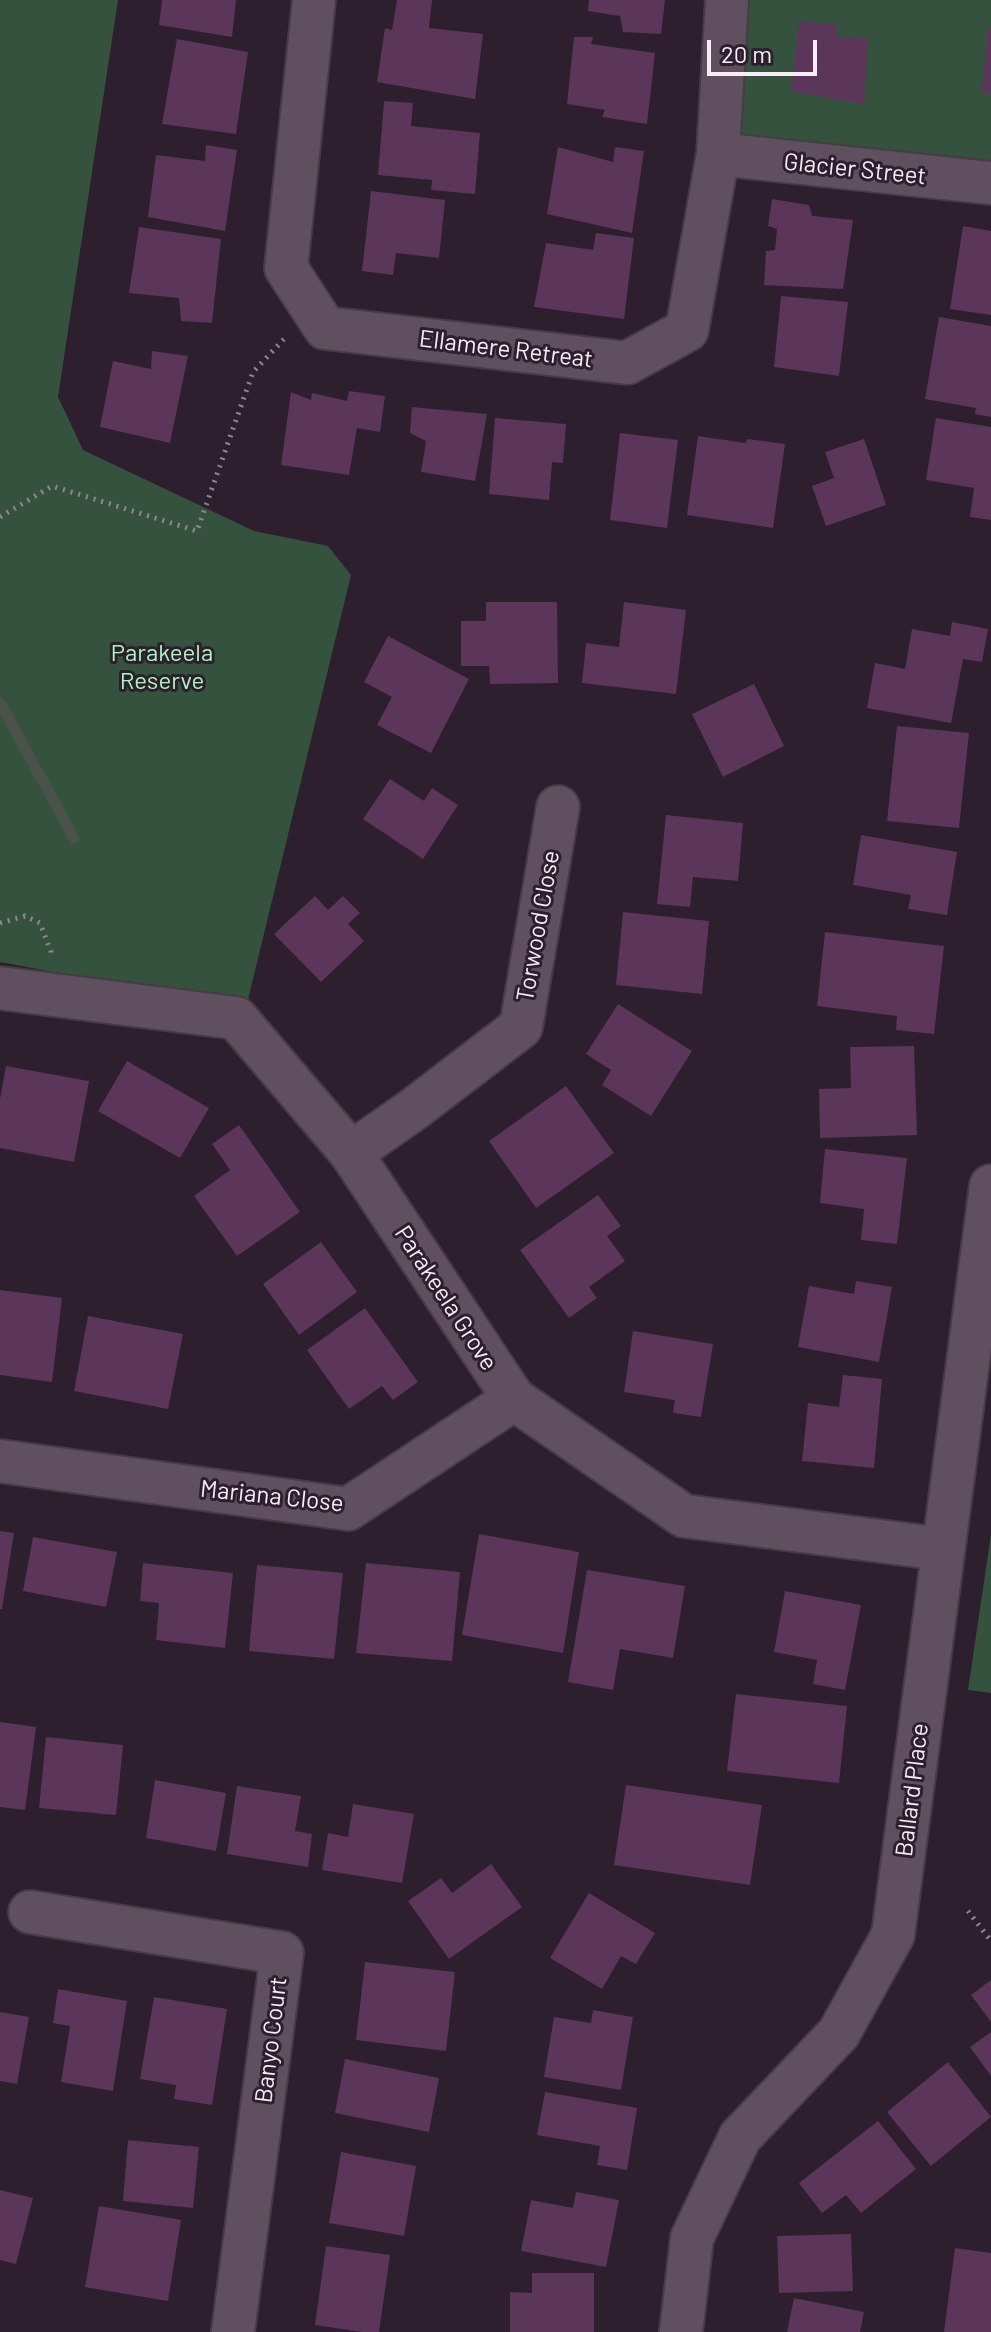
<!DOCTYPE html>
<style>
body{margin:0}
#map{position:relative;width:991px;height:2332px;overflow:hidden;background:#2d1f2d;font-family:Barlow,sans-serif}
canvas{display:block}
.scale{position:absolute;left:707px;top:40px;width:110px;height:36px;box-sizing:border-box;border:4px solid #f7edf6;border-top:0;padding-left:10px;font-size:24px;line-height:28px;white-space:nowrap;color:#f7edf6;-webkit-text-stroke:6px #2d1f2d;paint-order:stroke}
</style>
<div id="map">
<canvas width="991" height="2332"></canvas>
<div class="scale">20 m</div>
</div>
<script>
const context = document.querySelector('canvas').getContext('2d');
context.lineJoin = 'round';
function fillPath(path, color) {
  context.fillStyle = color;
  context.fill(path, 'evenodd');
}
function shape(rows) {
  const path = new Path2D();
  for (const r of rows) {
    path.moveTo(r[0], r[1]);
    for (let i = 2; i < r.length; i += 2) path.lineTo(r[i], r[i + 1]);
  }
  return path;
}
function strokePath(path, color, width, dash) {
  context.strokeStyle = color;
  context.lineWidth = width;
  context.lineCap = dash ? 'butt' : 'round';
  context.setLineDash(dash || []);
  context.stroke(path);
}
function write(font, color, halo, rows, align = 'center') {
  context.font = font + ' Barlow,sans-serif';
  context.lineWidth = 6;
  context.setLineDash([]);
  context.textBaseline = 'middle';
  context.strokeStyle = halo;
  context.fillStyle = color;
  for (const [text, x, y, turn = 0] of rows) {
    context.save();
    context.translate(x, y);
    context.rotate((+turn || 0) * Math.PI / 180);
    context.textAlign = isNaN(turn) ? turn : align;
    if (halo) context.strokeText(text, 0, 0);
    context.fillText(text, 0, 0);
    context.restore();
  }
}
const green = shape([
 [0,0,118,0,58,397,83,450,254,531,328,546,351,575,246,1008,0,962],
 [727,0,991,0,991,183,718,154],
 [991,1534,991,1693,968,1690]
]);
const stream = shape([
 [0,703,74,838]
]);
const building = shape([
 [162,0,236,0,232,37,159,25],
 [397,0,432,0,429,28,483,34,475,99,377,82,385,28,392,30],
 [589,0,665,0,661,34,623,32,620,16,588,11],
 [799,21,838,25,836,37,868,38,864,104,791,91],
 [988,28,991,28,991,94,982,93],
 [574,37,593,37,591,44,655,53,647,124,602,117,605,110,567,104],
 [177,39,248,52,236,134,162,124],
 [384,101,413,103,411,126,480,133,475,194,431,190,432,180,378,175],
 [206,145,237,150,225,231,148,217,156,155,205,161],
 [558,147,613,162,615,147,644,151,632,233,547,214],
 [371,191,445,200,439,258,396,253,393,275,362,271],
 [772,199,809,205,812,216,853,220,843,289,764,285,766,251,775,250,777,229,768,226],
 [963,226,991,231,991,315,950,309],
 [139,227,221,239,212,323,181,321,179,298,129,293],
 [596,233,634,238,624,319,534,307,546,243,593,250],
 [781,296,848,302,839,376,774,367],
 [939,317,991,326,991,417,975,414,976,408,925,399],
 [152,351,188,356,170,443,100,427,113,361,151,369],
 [349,391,385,396,380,432,357,428,349,475,281,465,291,392,311,400,312,393,347,401],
 [412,407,487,414,475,481,421,472,426,441,410,433],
 [495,418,566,424,563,463,552,462,549,500,489,494],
 [936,418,991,427,991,520,970,517,974,488,926,480],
 [620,433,678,440,667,528,610,520],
 [698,436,745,443,748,439,785,444,773,528,687,515],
 [864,439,886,505,826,526,812,486,834,478,825,452],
 [486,602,557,602,558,683,490,684,489,666,461,666,461,621,486,621],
 [624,602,686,610,676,694,582,683,586,643,619,647],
 [952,622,988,629,982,662,963,659,951,723,867,708,875,663,905,669,912,629,950,636],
 [388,636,469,679,431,753,377,725,392,697,364,682],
 [754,684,784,746,723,777,692,714],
 [897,726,969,733,959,828,887,821],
 [390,779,424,801,432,788,458,805,423,859,363,819],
 [666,815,743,823,738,881,693,877,690,907,657,904],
 [861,835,957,852,947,915,908,909,911,895,853,885],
 [315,896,328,910,343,896,360,913,348,924,364,941,321,982,274,934],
 [623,912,709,921,702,994,616,985],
 [825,932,944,946,934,1034,896,1030,897,1016,817,1006],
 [618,1004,692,1051,651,1116,602,1085,611,1070,586,1054],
 [914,1046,917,1135,820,1138,819,1089,851,1088,850,1047],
 [127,1061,209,1108,180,1158,98,1111],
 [6,1066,89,1081,74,1162,0,1148,0,1099],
 [566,1086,614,1153,536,1208,489,1141],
 [239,1125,300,1212,237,1256,194,1196,230,1170,212,1144],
 [825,1149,907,1158,897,1244,861,1240,864,1209,820,1203],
 [598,1195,621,1226,607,1236,625,1261,589,1287,597,1298,569,1318,520,1250],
 [321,1242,357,1292,299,1335,263,1284],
 [856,1281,892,1287,879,1362,798,1347,809,1286,854,1294],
 [0,1290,62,1298,52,1382,0,1375],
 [365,1308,418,1382,393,1400,382,1386,349,1409,307,1350],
 [88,1316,183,1334,168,1409,74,1391],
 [633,1331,713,1344,701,1417,673,1413,675,1400,624,1392],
 [843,1375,882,1379,874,1468,802,1461,808,1403,839,1407],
 [0,1531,14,1533,2,1609,0,1609],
 [479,1534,579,1552,563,1653,462,1635],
 [33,1537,117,1552,106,1607,23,1591],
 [143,1563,233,1573,225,1648,156,1640,159,1603,140,1601],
 [366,1563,460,1572,452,1661,356,1653],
 [257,1565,343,1573,334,1659,249,1651],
 [587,1570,685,1586,673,1658,620,1649,613,1690,568,1682],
 [785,1591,861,1605,845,1690,813,1684,817,1660,774,1652],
 [736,1694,847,1706,839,1783,727,1771],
 [0,1722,36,1727,25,1810,0,1807],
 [46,1737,123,1745,116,1815,39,1808],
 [155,1780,226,1793,216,1851,146,1838],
 [626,1785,762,1805,750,1885,614,1865],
 [237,1786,301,1796,295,1831,312,1834,308,1867,227,1854],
 [353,1804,414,1814,402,1883,322,1870,328,1833,348,1837],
 [491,1864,522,1907,449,1959,408,1901,441,1878,452,1893],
 [589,1893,655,1933,636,1964,621,1956,602,1989,550,1958],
 [365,1962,455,1972,446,2051,356,2040],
 [991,1980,991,2022,971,1995],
 [58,1989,127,2001,113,2091,61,2082,70,2026,53,2023],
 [154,1997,227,2009,212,2105,174,2099,176,2085,140,2079],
 [593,2010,633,2017,621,2090,544,2077,554,2017,591,2023],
 [0,2012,29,2017,17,2084,0,2081],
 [991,2032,991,2076,970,2047],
 [345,2059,439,2078,429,2132,335,2113],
 [948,2062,991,2117,931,2166,887,2112],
 [545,2092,637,2108,627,2170,597,2165,600,2146,537,2135],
 [878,2121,916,2169,861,2213,846,2195,822,2213,799,2183],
 [128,2140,199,2147,193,2208,123,2201],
 [341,2152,416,2166,404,2236,329,2223],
 [0,2190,33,2198,16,2264,0,2260],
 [576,2192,619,2200,606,2267,521,2251,531,2200,573,2208],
 [99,2206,181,2220,168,2301,85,2287],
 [851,2234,853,2291,779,2293,777,2236],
 [326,2246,390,2255,379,2332,362,2332,315,2325],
 [955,2248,991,2253,991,2332,944,2332],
 [532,2273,594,2273,594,2332,510,2332,510,2292,532,2293],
 [794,2298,864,2312,860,2332,787,2332]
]);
const path = shape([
 [0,517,52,486,197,531,253,372,285,338],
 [0,923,25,916,40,923,51,952,51,957],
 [968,1911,991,1941]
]);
const minor = shape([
 [314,0,286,268,325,328,627,363,687,330,718,154,727,0],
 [718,154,991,183],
 [0,988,236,1018,351,1153,514,1399,684,1516,942,1549],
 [351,1153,414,1109,521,1027,558,807],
 [0,1461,348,1509,514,1399],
 [30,1912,282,1953,233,2332],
 [681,2332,692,2238,740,2137,839,2033,893,1935,991,1186]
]);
const streetNames = [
 ["Glacier Street",855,169,6],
 ["Ellamere Retreat",506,349,7],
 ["Torwood Close",538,926,-80],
 ["Parakeela Grove",446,1298,57],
 ["Mariana Close",272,1496,6],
 ["Ballard Place",912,1790,-83],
 ["Banyo Court",271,2040,-83]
];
const parkNames = [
 ["Parakeela",162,653],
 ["Reserve",162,681]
];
fillPath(green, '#34523d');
strokePath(stream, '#4a524c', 11);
fillPath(building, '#5b355a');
strokePath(minor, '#473b46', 46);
strokePath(path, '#928691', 5, [2, 6]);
strokePath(minor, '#60505f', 42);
write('24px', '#f7edf6', '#2d1f2d', streetNames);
write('24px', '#aaf8c1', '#2d1f2d', parkNames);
</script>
